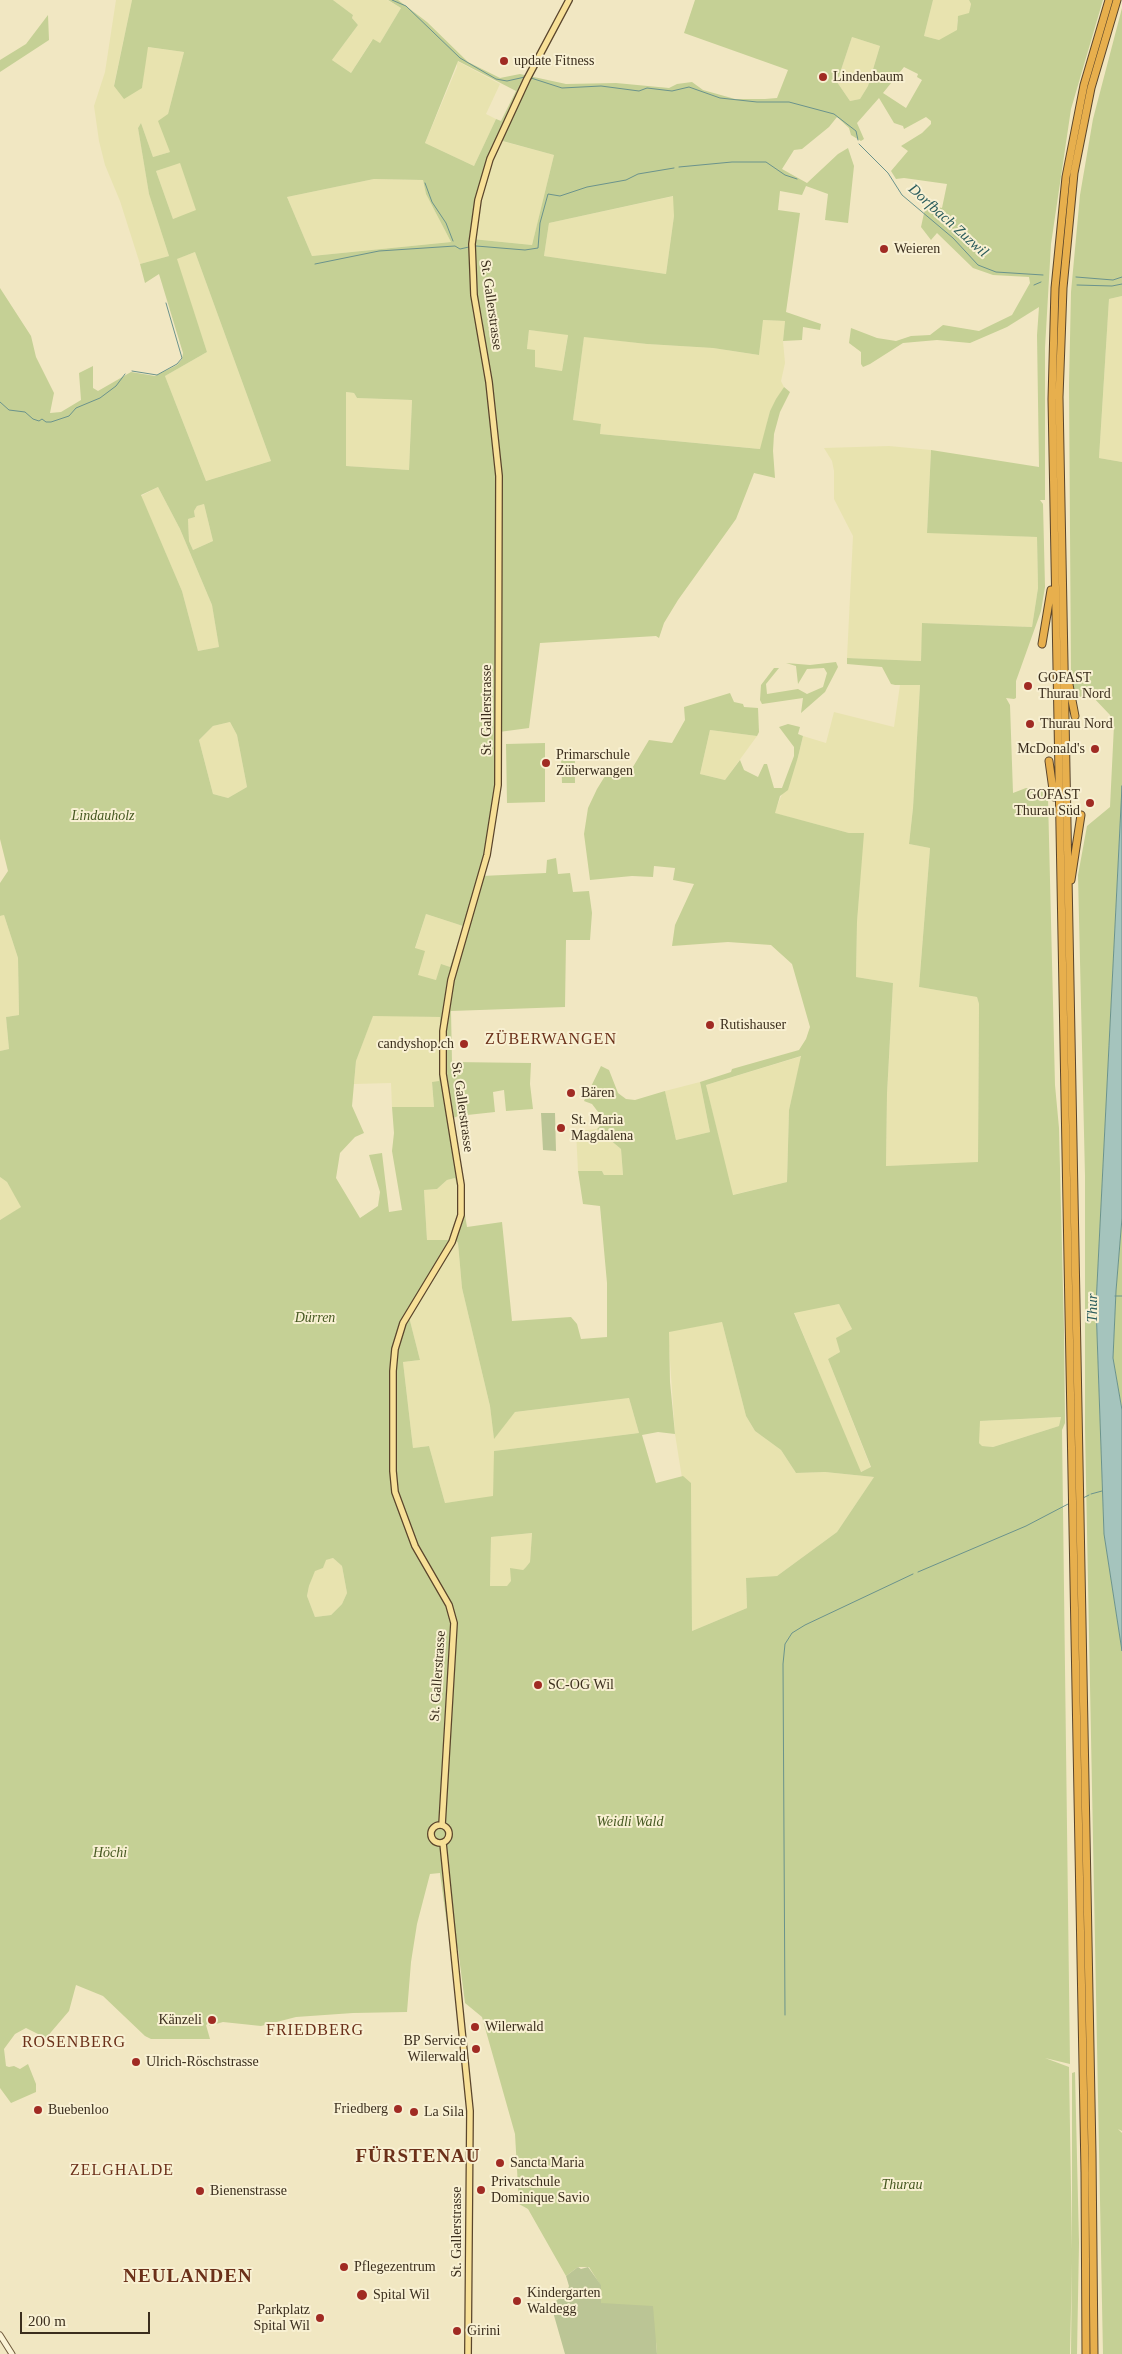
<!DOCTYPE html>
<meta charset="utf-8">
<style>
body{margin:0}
#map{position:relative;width:1122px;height:2354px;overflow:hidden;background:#f1e7c2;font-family:"Times New Roman",serif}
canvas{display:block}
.scale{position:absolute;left:20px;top:2312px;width:130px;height:22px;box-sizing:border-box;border:2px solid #3b2e1d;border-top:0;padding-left:6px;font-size:15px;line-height:18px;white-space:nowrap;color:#3b2e1d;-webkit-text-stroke:4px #f8f0d2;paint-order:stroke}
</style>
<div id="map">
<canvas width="1122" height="2354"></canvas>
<div class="scale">200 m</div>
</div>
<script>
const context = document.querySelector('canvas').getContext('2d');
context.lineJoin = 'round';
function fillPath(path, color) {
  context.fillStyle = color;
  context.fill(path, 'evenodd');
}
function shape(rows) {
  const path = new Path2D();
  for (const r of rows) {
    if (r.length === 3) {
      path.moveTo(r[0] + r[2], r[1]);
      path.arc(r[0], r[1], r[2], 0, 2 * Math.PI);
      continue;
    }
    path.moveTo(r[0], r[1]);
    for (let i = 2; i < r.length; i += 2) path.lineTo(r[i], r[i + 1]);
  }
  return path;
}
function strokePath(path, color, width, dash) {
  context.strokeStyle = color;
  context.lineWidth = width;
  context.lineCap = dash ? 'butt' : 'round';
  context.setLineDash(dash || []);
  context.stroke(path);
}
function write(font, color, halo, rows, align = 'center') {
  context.font = font + ' "Times New Roman",serif';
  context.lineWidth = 4;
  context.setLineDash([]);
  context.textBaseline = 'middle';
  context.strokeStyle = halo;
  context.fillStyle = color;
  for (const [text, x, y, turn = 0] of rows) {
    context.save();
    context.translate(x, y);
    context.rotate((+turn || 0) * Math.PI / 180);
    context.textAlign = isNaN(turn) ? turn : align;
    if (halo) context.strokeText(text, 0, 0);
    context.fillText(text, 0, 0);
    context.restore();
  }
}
const farmland = shape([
 [116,0,132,0,114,85,142,88,147,47,184,52,168,114,170,152,153,157,141,123,138,128,149,194,169,256,140,264,120,201,105,165,99,141,94,106,105,72],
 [333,0,387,0,401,8,380,43,372,40,351,73,332,60,358,25,352,18,353,15],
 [933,0,969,0,971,4,969,14,957,20,958,30,944,39,939,40,924,36],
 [852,37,880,46,868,86,860,99,850,101,837,82],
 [457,61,500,84,486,114,496,119,474,166,425,143,457,67],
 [498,140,554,155,532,245,472,239,474,221],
 [180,162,197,211,173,219,156,171],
 [374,179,423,180,426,194,451,242,312,256,287,197],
 [674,196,674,216,666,274,544,256,549,223],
 [195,252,271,461,206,481,165,376,207,352,176,259],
 [1122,296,1122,462,1099,458,1109,299],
 [762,320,785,321,783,341,785,363,781,381,784,387,770,411,761,449,600,434,601,425,573,420,584,336,647,344,713,348,759,355],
 [529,330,568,334,562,371,534,367,527,349],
 [346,392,354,393,357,398,412,400,409,470,346,466],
 [889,446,931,450,927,532,1037,537,1038,588,1032,627,923,623,921,661,847,658,853,536,834,499,834,471,832,461,824,448],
 [158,487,180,529,212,605,219,647,198,651,182,591,141,496],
 [204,504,213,541,193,550,189,541,188,519,195,517,194,511,197,506],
 [920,684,913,808,909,844,930,848,919,987,977,997,979,1004,978,1163,886,1166,887,1094,893,983,856,977,857,922,863,833,849,833,774,813,798,757,803,736,826,743,834,712,894,727,900,685],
 [230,722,237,735,247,787,228,798,213,794,199,740,213,726],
 [710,730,757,736,725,780,700,774],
 [426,914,463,926,450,967,436,980,418,976,415,949],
 [4,915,18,958,19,1015,6,1017,9,1049,0,1051,0,916],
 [373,1015,440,1017,439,1082,432,1082,434,1107,392,1107,391,1083,354,1084,356,1061],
 [802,1056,789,1110,787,1182,732,1195,706,1085],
 [700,1082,710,1132,676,1140,665,1091],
 [597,1129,621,1149,623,1175,604,1175,602,1171,578,1171,576,1131],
 [0,1177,7,1182,22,1207,0,1220],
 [455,1178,459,1194,458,1215,449,1240,427,1240,424,1190,437,1189,447,1180],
 [454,1237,458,1243,462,1288,490,1406,494,1438,515,1412,629,1398,639,1433,495,1451,493,1497,445,1503,429,1446,413,1448,403,1362,420,1360,408,1313],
 [839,1304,852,1329,837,1338,840,1352,828,1359,871,1468,860,1472,794,1312],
 [722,1322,746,1416,755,1431,781,1450,796,1473,825,1472,874,1477,837,1532,777,1576,746,1579,747,1608,692,1631,691,1484,682,1478,675,1434,668,1331],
 [1061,1417,1059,1426,993,1447,981,1446,979,1443,979,1421],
 [532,1533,530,1562,526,1567,507,1586,490,1586,491,1537],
 [333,1558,342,1566,347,1593,342,1604,331,1615,315,1617,307,1596,309,1586,315,1570,323,1568,325,1560]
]);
const green = shape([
 [132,0,333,0,353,15,352,18,358,25,332,60,351,73,373,39,380,43,401,8,388,0,398,0,427,22,468,62,500,78,520,74,566,84,616,83,669,88,677,84,692,82,703,90,735,99,765,99,777,98,788,70,684,33,695,0,933,0,924,36,939,40,957,30,958,16,969,13,971,4,969,0,1103,0,1071,109,1051,244,1045,348,1045,500,1040,500,1043,504,1045,587,1041,611,1016,681,1016,698,1014,699,1006,698,1010,705,1013,793,1026,788,1039,789,1046,791,1048,798,1055,1085,1059,1128,1064,1330,1065,1423,1062,1430,1070,2064,1045,2058,1069,2067,1072,2250,1072,2073,1075,2072,1079,2243,1077,2354,1071,2354,1072,2262,1070,2354,657,2354,656,2342,601,2303,601,2286,589,2267,578,2267,566,2276,528,2209,519,2204,515,2134,482,2017,465,2003,458,1949,449,1940,440,1873,430,1874,417,1924,411,1962,407,2012,353,2013,296,2017,261,2026,223,2022,209,2026,209,2023,206,2025,210,2039,151,2039,145,2036,103,1996,76,1985,69,2011,46,2038,26,2028,15,2034,4,2049,6,2066,9,2067,14,2066,20,2069,28,2064,36,2084,36,2092,11,2103,0,2088,0,1220,21,1207,7,1182,0,1177,0,1051,9,1049,6,1017,19,1015,18,958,4,915,0,916,0,883,8,871,0,839,0,277,0,288,31,336,36,357,54,393,50,413,61,412,81,400,79,373,93,366,93,388,98,391,131,372,155,376,177,365,182,359,183,353,159,274,145,283,140,264,169,256,149,194,138,128,141,123,153,157,170,152,158,121,168,114,184,52,148,47,142,88,124,99,114,86],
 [852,37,880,46,868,86,860,99,850,101,837,82],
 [458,61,516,91,501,121,496,119,474,166,425,143],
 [904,67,918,74,917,77,922,80,906,108,883,93],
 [879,98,894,123,903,126,904,129,926,117,931,121,931,124,922,133,901,146,908,151,891,171,896,179,904,178,947,184,942,208,926,204,921,227,931,240,937,233,973,268,993,275,1029,277,1030,283,1012,315,979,331,943,325,930,335,911,336,896,341,877,338,851,328,849,343,861,352,861,364,863,367,870,364,903,343,937,340,970,343,1007,327,1039,307,1037,335,1039,467,931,450,927,533,1037,537,1038,588,1032,627,922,623,921,661,847,658,847,664,882,667,891,684,895,685,920,685,913,808,909,844,930,848,919,987,977,997,979,1004,978,1162,886,1166,887,1094,893,983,856,977,857,922,864,833,849,833,775,813,780,796,788,790,798,757,803,736,798,734,800,727,788,724,779,727,794,747,794,756,782,788,774,788,767,764,764,764,758,777,744,770,740,760,725,780,700,774,710,730,757,736,759,732,758,708,744,707,743,704,734,702,730,693,684,707,685,720,672,743,649,740,627,777,610,768,597,789,588,808,584,834,590,880,632,876,653,877,654,866,675,868,673,880,694,884,675,925,672,946,728,942,771,945,792,964,810,1027,806,1039,799,1050,732,1069,731,1072,700,1082,710,1132,676,1140,665,1091,635,1100,626,1099,618,1093,609,1070,601,1066,584,1101,592,1104,605,1121,597,1129,621,1149,623,1175,604,1175,602,1171,578,1171,583,1204,600,1206,607,1283,607,1337,581,1339,577,1324,571,1317,512,1321,502,1222,467,1227,449,1120,458,1116,495,1112,493,1092,504,1090,506,1111,533,1109,530,1084,531,1063,452,1062,451,1011,565,1007,566,940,590,940,592,913,589,891,573,892,570,873,558,874,556,858,547,860,546,873,482,876,498,785,499,732,529,728,540,643,656,636,659,638,664,623,678,600,736,519,754,473,775,478,773,451,774,434,780,412,790,392,784,387,776,399,770,411,760,449,600,434,601,424,573,420,584,337,647,344,713,348,759,355,763,320,785,321,783,341,802,340,803,327,820,330,821,324,786,312,800,213,778,210,780,191,802,195,806,186,828,194,825,220,848,223,854,166,848,148,838,154,807,183,782,169,794,150,802,149,829,127,837,117,849,128,851,135,861,141,864,139,857,123],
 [499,140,554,155,532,245,472,239,490,159],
 [180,163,196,210,173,219,156,171],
 [374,179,423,180,426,194,451,242,312,256,287,197],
 [673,196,674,216,666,274,544,256,549,223],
 [195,252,271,461,206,481,165,376,207,352,177,259],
 [529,330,568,335,562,371,535,367,535,350,527,349],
 [346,392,354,393,357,398,412,400,409,470,346,466],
 [158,487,180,529,212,605,219,647,198,651,182,591,141,495],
 [204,504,213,541,193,550,189,541,188,519,195,517,194,511,197,506],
 [230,722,237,735,247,787,228,798,213,794,199,740,213,726],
 [426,914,463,926,450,967,441,964,436,980,418,975,425,951,415,948],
 [373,1016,440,1017,439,1081,432,1082,434,1107,392,1107,394,1133,392,1151,402,1210,389,1212,382,1153,369,1155,380,1192,378,1206,360,1218,336,1178,340,1153,355,1137,364,1133,352,1106,356,1061],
 [801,1056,789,1110,787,1182,733,1195,706,1085],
 [455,1178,459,1194,458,1215,449,1240,427,1240,424,1190,437,1189,447,1180],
 [454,1238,458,1243,462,1288,490,1406,494,1439,515,1412,629,1398,639,1433,494,1451,493,1496,445,1503,429,1446,413,1448,403,1362,420,1360,408,1313],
 [839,1304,852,1329,836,1338,840,1352,828,1359,871,1467,861,1472,794,1313],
 [722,1322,746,1416,755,1431,781,1450,796,1473,825,1472,874,1477,837,1532,777,1576,746,1578,747,1608,692,1631,691,1483,683,1476,656,1483,642,1435,658,1432,675,1434,670,1382,669,1332],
 [1061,1417,1059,1426,993,1447,982,1446,979,1443,980,1421],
 [532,1533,530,1562,526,1567,523,1570,510,1568,511,1581,507,1586,490,1586,491,1537],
 [333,1558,342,1566,347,1593,342,1604,331,1615,315,1617,307,1596,309,1586,315,1571,323,1568,326,1560],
 [1122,8,1122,296,1109,299,1099,458,1122,462,1122,786,1096,1305,1104,1534,1122,1651,1122,2131,1118,2129,1122,2133,1122,2354,1103,2354,1085,1428,1085,1176,1078,875,1087,826,1110,807,1114,725,1110,715,1091,695,1075,698,1071,677,1069,385,1071,292,1080,195,1093,119],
 [48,15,49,40,0,72,0,60,26,44],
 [836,662,838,667,825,692,801,713,803,698,762,704,760,700,761,685,774,668,779,668,766,684,767,694,798,689,807,694,823,687,827,673,824,668,807,669,798,684,796,666,786,663,810,665],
 [545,743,545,802,507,803,506,744],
 [561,758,575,758,575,783,562,783],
 [1122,1219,1122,1410,1113,1358,1116,1291]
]);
const cemetery = shape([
 [541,1113,555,1113,556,1151,543,1150],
 [578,2267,581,2269,588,2267,601,2285,601,2303,653,2306,657,2354,565,2354,551,2305,567,2292,569,2286,566,2276]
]);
const water = shape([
 [1122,786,1122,1218,1116,1291,1113,1358,1122,1410,1122,1651,1104,1534,1096,1305,1122,786]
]);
const stream = shape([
 [392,0,406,6,460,58,496,79,507,81,525,77],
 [531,78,562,88,601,86,639,91,647,88,672,91,689,87,720,98,757,102,789,102,834,114,856,131,858,140],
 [859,144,888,173,902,195,953,238,978,265,996,272,1043,275],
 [679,167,732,162,766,162,785,175,797,179],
 [425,183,432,202,446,223,453,241],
 [476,246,525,250,538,248,540,223,548,194,560,196,587,187,626,180,638,174,674,168],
 [315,264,379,251,455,246,460,249,469,247],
 [1076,277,1113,280,1122,277],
 [1034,285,1041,282],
 [1077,285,1112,286,1122,284],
 [132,371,157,375,177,364,182,358,166,303],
 [0,402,9,410,25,412,33,419,39,421,42,419,46,422,51,422,69,416,76,408,100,398,116,386,125,374],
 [1115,1296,1122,1296],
 [1091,1494,1102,1491],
 [1083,1498,1089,1495],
 [918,1572,1026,1526,1070,1503],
 [785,2015,783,1664,785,1644,792,1633,805,1625,913,1574]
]);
const secondary = shape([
 [0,2335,12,2354]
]);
const primary = shape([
 [442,1825,454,1623,449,1605,415,1546,395,1492,393,1471,393,1371,395,1349,403,1323,452,1242,461,1215,461,1185,443,1074,443,1031,451,980,487,855,498,785,499,476,489,382,474,295,472,244,478,200,490,159,527,79,569,0],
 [440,1834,9],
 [443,1843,470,2111,468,2354]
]);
const motorway = shape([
 [1042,644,1051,590],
 [1067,674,1075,716],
 [1049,761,1054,797],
 [1071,880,1081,815],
 [1086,2354,1085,2172,1052,399,1055,288,1066,177,1084,85,1109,0],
 [1094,2354,1092,2153,1059,397,1063,288,1074,173,1091,88,1117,0]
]);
const markers = [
 [504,61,5,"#a02b23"],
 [823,77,5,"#a02b23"],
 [884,249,5,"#a02b23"],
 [1028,686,5,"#a02b23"],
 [1030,724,5,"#a02b23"],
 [1095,749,5,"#a02b23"],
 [546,763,5,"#a02b23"],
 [1090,803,5,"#a02b23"],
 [710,1025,5,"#a02b23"],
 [464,1044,5,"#a02b23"],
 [571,1093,5,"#a02b23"],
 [561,1128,5,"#a02b23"],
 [538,1685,5,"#a02b23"],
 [212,2020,5,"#a02b23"],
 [475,2027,5,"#a02b23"],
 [476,2049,5,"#a02b23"],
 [136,2062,5,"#a02b23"],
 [398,2109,5,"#a02b23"],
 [38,2110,5,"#a02b23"],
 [414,2112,5,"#a02b23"],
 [500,2163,5,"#a02b23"],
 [481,2190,5,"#a02b23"],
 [200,2191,5,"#a02b23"],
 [344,2267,5,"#a02b23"],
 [362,2295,6,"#a02b23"],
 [517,2301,5,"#a02b23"],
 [320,2318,5,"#a02b23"],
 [457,2331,5,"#a02b23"]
];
const poiNames = [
 ["update Fitness",514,61],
 ["Lindenbaum",833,77],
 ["Weieren",894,249],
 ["GOFAST",1038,678],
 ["Thurau Nord",1038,694],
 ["Thurau Nord",1040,724],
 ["McDonald's",1085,749,"right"],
 ["Primarschule",556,755],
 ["Züberwangen",556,771],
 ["GOFAST",1080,795,"right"],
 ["Thurau Süd",1080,811,"right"],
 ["Rutishauser",720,1025],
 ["candyshop.ch",454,1044,"right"],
 ["Bären",581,1093],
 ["St. Maria",571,1120],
 ["Magdalena",571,1136],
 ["SC-OG Wil",548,1685],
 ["Känzeli",202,2020,"right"],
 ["Wilerwald",485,2027],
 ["BP Service",466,2041,"right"],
 ["Wilerwald",466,2057,"right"],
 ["Ulrich-Röschstrasse",146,2062],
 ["Friedberg",388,2109,"right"],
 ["Buebenloo",48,2110],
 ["La Sila",424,2112],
 ["Sancta Maria",510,2163],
 ["Privatschule",491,2182],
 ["Dominique Savio",491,2198],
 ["Bienenstrasse",210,2191],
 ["Pflegezentrum",354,2267],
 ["Kindergarten",527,2293],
 ["Waldegg",527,2309],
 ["Spital Wil",373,2295],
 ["Parkplatz",310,2310,"right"],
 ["Spital Wil",310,2326,"right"],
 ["Girini",467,2331]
];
const streetNames = [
 ["St. Gallerstrasse",491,305,82],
 ["St. Gallerstrasse",487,710,-90],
 ["St. Gallerstrasse",462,1107,82],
 ["St. Gallerstrasse",438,1676,-86],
 ["St. Gallerstrasse",457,2232,-90]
];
const parkNames = [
 ["Lindauholz",103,816],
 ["Dürren",315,1318],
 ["Weidli Wald",630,1822],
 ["Höchi",110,1853],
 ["Thurau",902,2185]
];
const waterNames = [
 ["Dorfbach Zuzwil",948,221,42],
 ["Thur",1093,1308,-90]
];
const quarterNames = [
 ["ZÜBERWANGEN",551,1040],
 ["FRIEDBERG",315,2031],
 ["ROSENBERG",74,2043],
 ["ZELGHALDE",122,2171]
];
const districtNames = [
 ["FÜRSTENAU",418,2157],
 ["NEULANDEN",188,2277]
];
fillPath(farmland, '#e8e3af');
fillPath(green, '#c5d095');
fillPath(cemetery, '#bbc595');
fillPath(water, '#a5c4bd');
strokePath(water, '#6b938c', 1);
strokePath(stream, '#6b938c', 1);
strokePath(secondary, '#6f593b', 7);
strokePath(primary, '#5a452c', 8);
strokePath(motorway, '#5a452c', 9);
strokePath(secondary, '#fbf3d6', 5);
strokePath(primary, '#f7e097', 5.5);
strokePath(motorway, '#e7af4d', 7);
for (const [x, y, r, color] of markers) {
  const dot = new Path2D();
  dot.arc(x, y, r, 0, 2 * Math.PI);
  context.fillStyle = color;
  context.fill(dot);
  strokePath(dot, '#f8f0d2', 2);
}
write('14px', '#3b2e1d', '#f8f0d2', poiNames, 'left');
write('14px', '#3b2e1d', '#f8f0d2', streetNames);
write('italic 14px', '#475922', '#f8f0d2', parkNames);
write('italic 15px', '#2b5c5c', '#f8f0d2', waterNames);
context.letterSpacing = '1px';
write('16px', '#6b3019', '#f8f0d2', quarterNames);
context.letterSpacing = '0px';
context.letterSpacing = '1px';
write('bold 19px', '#6b3019', '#f8f0d2', districtNames);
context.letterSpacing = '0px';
</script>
